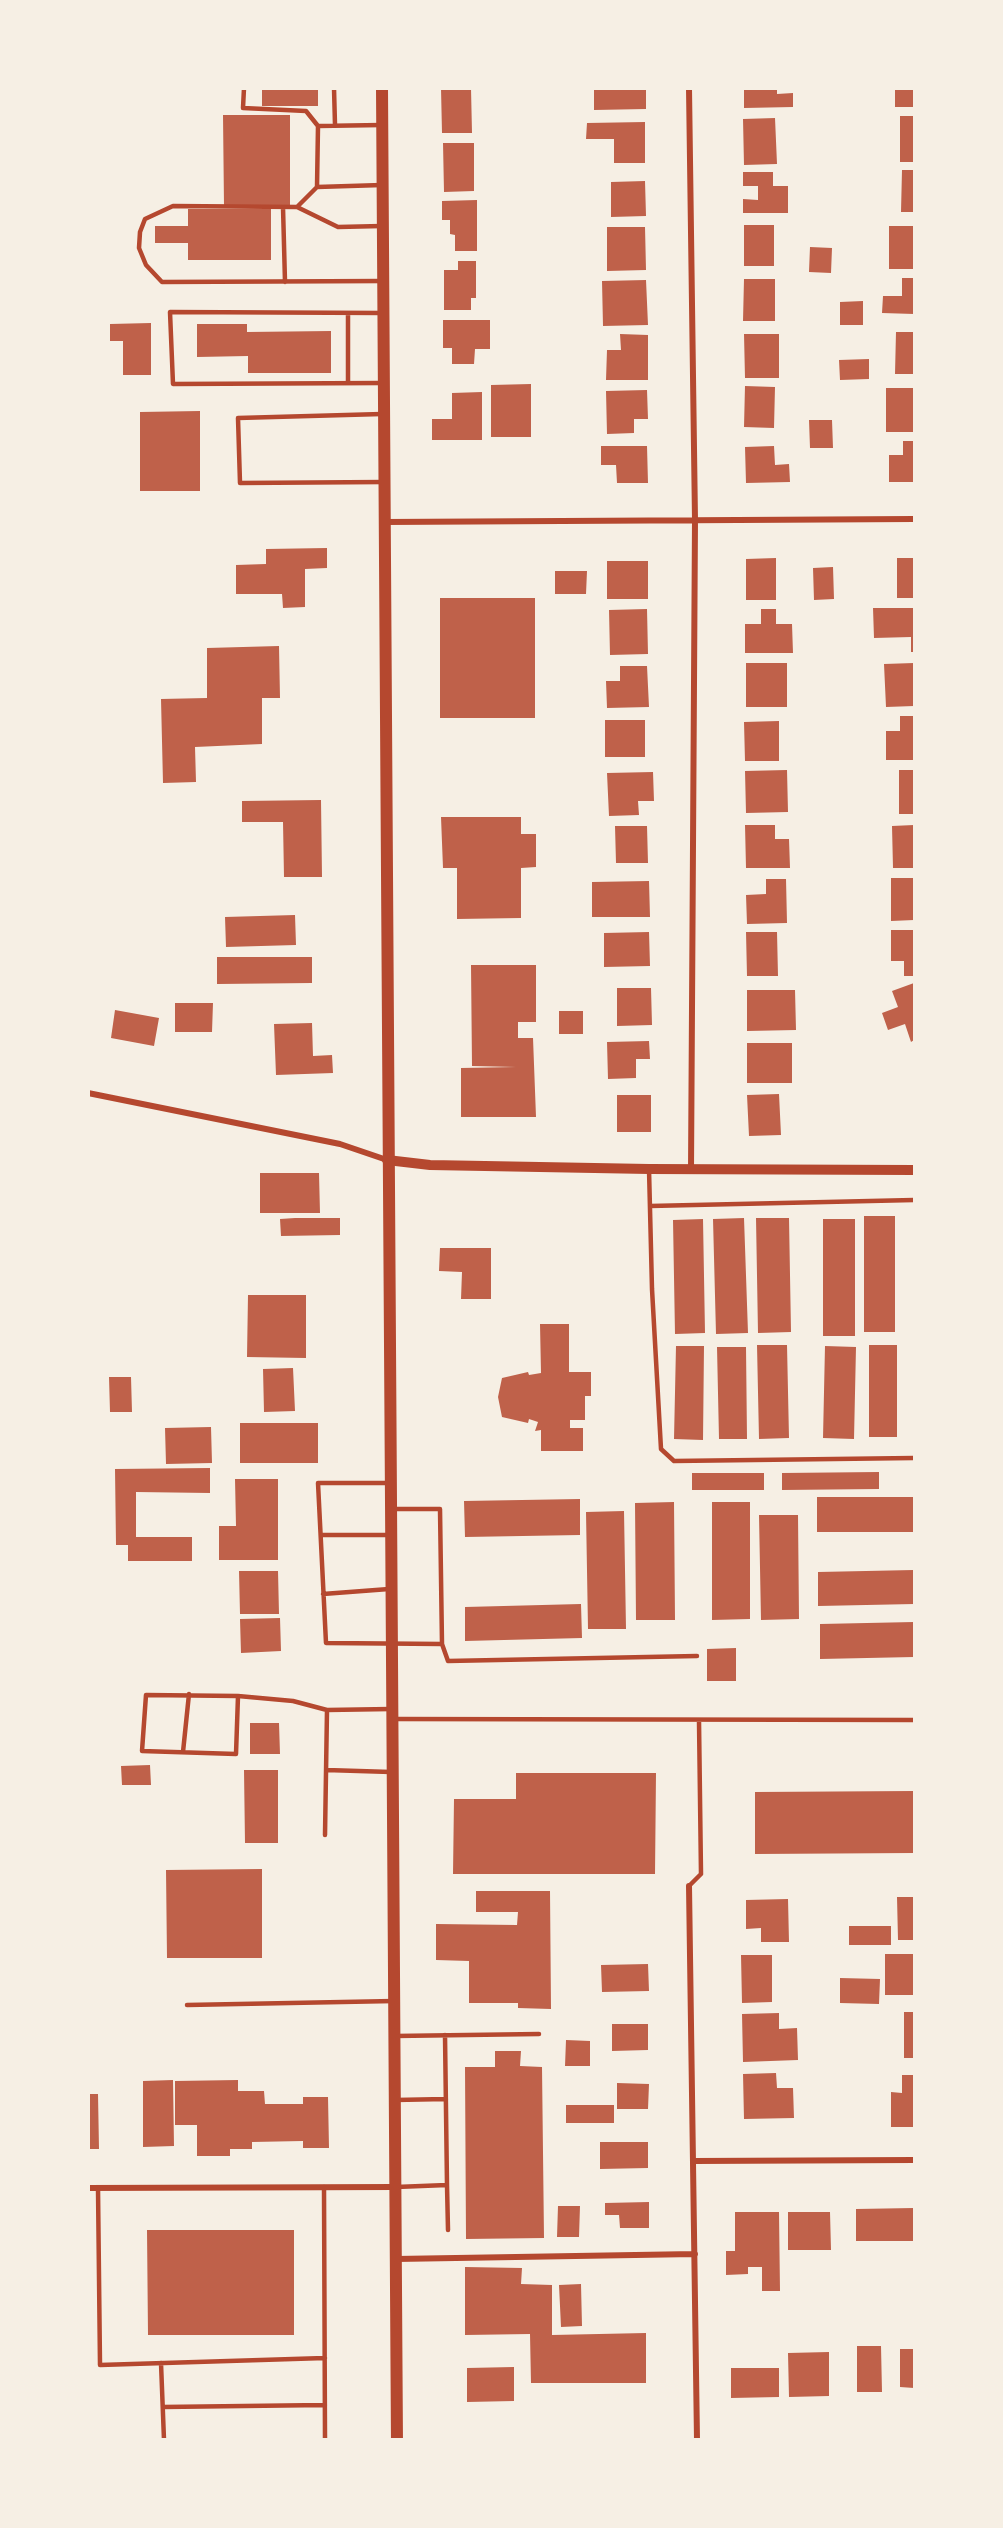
<!DOCTYPE html>
<style>
body{margin:0}
#map{position:relative;width:1003px;height:2528px;overflow:hidden;background:#f6efe4;font-family:Montserrat,sans-serif}
canvas{display:block}
.frame{position:absolute;inset:0;border:90px solid #f6efe4;pointer-events:none}
</style>
<div id="map">
<canvas width="1003" height="2528"></canvas>
<div class="frame"></div>
</div>
<script>
const context = document.querySelector('canvas').getContext('2d');
context.lineJoin = 'round';
function fillPath(path, color) {
  context.fillStyle = color;
  context.fill(path, 'evenodd');
}
function shape(rows) {
  const path = new Path2D();
  for (const r of rows) {
    path.moveTo(r[0], r[1]);
    for (let i = 2; i < r.length; i += 2) path.lineTo(r[i], r[i + 1]);
  }
  return path;
}
function strokePath(path, color, width, dash) {
  context.strokeStyle = color;
  context.lineWidth = width;
  context.lineCap = dash ? 'butt' : 'round';
  context.setLineDash(dash || []);
  context.stroke(path);
}
const building = shape([
 [262,88,318,88,318,106,262,106],
 [441,88,471,88,472,133,442,133],
 [594,88,646,88,646,109,594,110],
 [744,88,777,88,777,94,793,93,793,107,744,108],
 [895,88,914,88,914,107,895,107],
 [223,115,290,115,290,205,224,206],
 [900,116,914,116,914,162,900,162],
 [775,118,777,164,744,165,743,119],
 [645,122,645,163,614,163,614,139,586,139,587,123],
 [443,143,474,143,474,191,444,192],
 [902,170,914,170,914,212,901,212],
 [743,172,773,172,773,186,788,186,788,213,743,213,743,199,758,200,758,186,743,186],
 [645,181,646,216,611,217,611,182],
 [477,200,477,251,455,251,455,235,450,234,450,220,442,220,442,201],
 [188,209,271,209,271,260,188,260,188,243,155,243,155,226,188,226],
 [744,225,774,225,774,266,744,266],
 [889,226,914,226,914,269,889,269],
 [607,227,645,227,646,270,607,271],
 [810,247,832,248,831,273,809,272],
 [458,261,476,261,476,298,471,298,471,310,444,310,444,270,458,270],
 [902,278,914,278,914,314,882,313,883,296,902,296],
 [744,279,775,279,775,321,743,321],
 [646,280,648,325,603,326,602,281],
 [863,301,863,325,840,325,840,302],
 [443,320,490,320,490,349,475,349,474,364,452,364,452,348,443,348],
 [151,323,151,375,123,375,123,341,110,341,110,324],
 [197,324,247,324,247,332,331,331,331,373,248,373,248,356,197,357],
 [896,332,914,332,914,374,895,374],
 [620,334,648,335,648,380,606,380,607,350,621,350],
 [744,334,779,334,779,378,745,378],
 [869,359,869,379,840,380,839,360],
 [531,384,531,437,491,437,491,385],
 [745,386,775,387,774,428,744,427],
 [886,388,914,388,914,432,886,432],
 [647,390,648,419,634,419,634,433,607,434,606,391],
 [482,392,482,440,432,440,432,419,452,419,452,393],
 [200,411,200,491,140,491,140,412],
 [809,420,832,420,833,448,810,448],
 [903,441,914,441,914,482,889,482,889,455,903,455],
 [601,446,647,446,648,483,617,483,616,465,601,465],
 [774,446,775,465,789,464,790,482,746,483,745,447],
 [327,548,327,568,305,569,305,607,283,608,282,594,236,594,236,565,266,564,266,549],
 [776,558,776,600,746,600,746,559],
 [897,558,914,558,914,598,897,598],
 [607,561,648,561,648,599,607,599],
 [833,567,834,599,814,600,813,568],
 [555,571,587,571,586,594,555,594],
 [440,598,535,598,535,718,440,718],
 [873,608,914,608,914,652,911,652,911,637,874,638],
 [647,609,648,654,610,655,609,610],
 [761,609,776,609,776,624,792,624,793,653,745,653,745,624,761,624],
 [279,646,280,698,262,698,262,744,195,747,196,782,163,783,161,699,207,698,207,648],
 [746,663,787,663,787,707,746,707],
 [914,663,914,706,886,707,884,664],
 [620,666,647,666,649,707,607,708,606,681,620,681],
 [900,716,914,716,914,760,886,760,886,731,900,731],
 [605,720,645,720,645,757,605,757],
 [779,721,779,761,745,761,744,722],
 [787,770,788,812,746,813,745,771],
 [899,770,914,770,914,814,899,814],
 [653,772,654,801,638,801,639,815,609,816,607,773],
 [321,800,322,877,284,877,283,822,242,822,242,801],
 [441,817,521,817,521,834,536,834,536,867,521,868,521,918,457,919,457,868,443,868],
 [745,825,775,825,775,839,789,839,790,868,746,868],
 [914,825,914,868,893,868,892,826],
 [615,826,647,826,648,863,616,863],
 [891,878,914,878,914,920,891,921],
 [766,879,786,879,787,923,747,924,746,895,766,894],
 [649,881,650,917,592,917,592,882],
 [295,915,296,945,226,947,225,917],
 [891,930,914,930,914,976,904,976,904,961,891,961],
 [649,932,650,966,604,967,604,933],
 [746,932,777,932,778,976,747,976],
 [217,957,312,957,312,983,217,984],
 [471,965,536,965,536,1022,518,1022,518,1038,533,1038,536,1117,461,1117,461,1068,516,1067,472,1066],
 [914,983,914,1040,911,1042,905,1024,888,1030,882,1013,898,1007,892,991],
 [617,988,651,988,652,1025,617,1026],
 [747,990,795,990,796,1030,747,1031],
 [175,1003,213,1003,212,1032,175,1032],
 [115,1010,159,1018,154,1046,111,1038],
 [559,1011,583,1011,583,1034,559,1034],
 [312,1023,313,1056,332,1055,333,1073,276,1075,274,1024],
 [649,1041,650,1059,636,1059,636,1078,608,1079,607,1042],
 [747,1043,792,1043,792,1083,747,1083],
 [779,1094,781,1135,749,1136,747,1095],
 [617,1095,651,1095,651,1132,617,1132],
 [260,1173,319,1173,320,1213,260,1213],
 [864,1216,895,1216,895,1332,864,1332],
 [295,1218,340,1218,340,1235,281,1236,280,1219],
 [744,1218,748,1333,716,1334,713,1219],
 [756,1218,789,1218,791,1332,758,1333],
 [703,1219,705,1333,675,1334,673,1220],
 [823,1219,855,1219,855,1336,823,1336],
 [440,1248,491,1248,491,1299,461,1299,462,1272,439,1271],
 [248,1295,306,1295,306,1358,247,1357],
 [540,1324,569,1324,569,1372,591,1372,591,1396,585,1396,585,1420,570,1420,570,1428,583,1428,583,1451,541,1451,541,1430,535,1431,538,1422,529,1419,528,1423,502,1417,498,1397,502,1378,528,1372,529,1375,541,1373],
 [757,1345,787,1345,789,1438,759,1439],
 [869,1345,897,1345,897,1437,869,1437],
 [676,1346,704,1346,703,1440,674,1439],
 [825,1346,856,1347,854,1439,823,1438],
 [717,1347,746,1347,747,1439,719,1439],
 [293,1368,295,1411,264,1412,263,1369],
 [109,1377,131,1377,132,1412,110,1412],
 [240,1423,318,1423,318,1463,240,1463],
 [211,1427,212,1463,166,1464,165,1428],
 [210,1468,210,1493,136,1492,136,1537,192,1537,192,1561,128,1561,128,1545,116,1545,115,1469],
 [879,1472,879,1489,782,1490,782,1473],
 [692,1473,764,1473,764,1490,692,1490],
 [235,1479,278,1479,278,1560,219,1560,219,1526,236,1526],
 [817,1497,914,1497,914,1532,817,1532],
 [580,1499,580,1535,465,1537,464,1501],
 [674,1502,675,1620,636,1620,635,1503],
 [712,1502,750,1502,750,1619,712,1620],
 [624,1511,626,1629,588,1629,586,1512],
 [759,1515,798,1515,799,1619,761,1620],
 [914,1570,914,1604,818,1606,818,1572],
 [239,1571,278,1571,279,1614,240,1614],
 [581,1604,582,1638,465,1641,465,1607],
 [280,1618,281,1651,241,1653,240,1619],
 [914,1622,914,1657,820,1659,820,1624],
 [736,1648,736,1681,707,1681,707,1649],
 [250,1723,279,1723,280,1754,250,1754],
 [150,1765,151,1785,122,1785,121,1766],
 [244,1770,278,1770,278,1843,245,1843],
 [516,1773,656,1773,655,1874,453,1874,454,1799,516,1799],
 [914,1791,914,1853,755,1854,755,1792],
 [262,1869,262,1958,167,1958,166,1870],
 [476,1891,550,1891,551,2009,518,2008,518,2003,469,2003,469,1961,436,1960,436,1924,517,1925,518,1912,476,1912],
 [897,1897,914,1897,914,1940,898,1940],
 [788,1899,789,1942,761,1942,761,1928,746,1929,746,1900],
 [849,1926,891,1926,891,1945,849,1945],
 [885,1954,914,1954,914,1995,885,1995],
 [741,1955,772,1955,772,2002,742,2003],
 [648,1964,649,1991,602,1992,601,1965],
 [840,1978,880,1979,879,2004,840,2003],
 [904,2012,914,2012,914,2058,904,2058],
 [779,2013,779,2029,797,2028,798,2060,743,2062,742,2014],
 [612,2024,648,2024,648,2050,612,2051],
 [566,2040,590,2041,590,2066,565,2066],
 [495,2051,521,2051,520,2066,542,2067,544,2238,466,2239,465,2067,495,2067],
 [776,2073,777,2088,793,2088,794,2118,744,2119,743,2074],
 [902,2075,914,2075,914,2127,891,2127,891,2092,902,2093],
 [173,2080,174,2146,143,2147,143,2081],
 [238,2080,238,2091,264,2091,265,2104,303,2104,303,2097,328,2097,329,2148,303,2148,303,2141,252,2142,252,2149,230,2149,230,2156,197,2156,197,2125,175,2125,175,2081],
 [617,2083,649,2084,648,2109,617,2109],
 [88,2094,98,2094,99,2149,88,2149],
 [566,2105,614,2105,614,2123,566,2123],
 [600,2142,648,2142,648,2168,600,2169],
 [649,2202,649,2228,620,2228,619,2215,605,2215,605,2203],
 [558,2206,580,2206,579,2237,557,2237],
 [914,2208,914,2241,856,2241,856,2209],
 [735,2212,779,2212,780,2291,762,2291,762,2267,748,2267,748,2274,726,2275,726,2251,735,2251],
 [788,2212,830,2212,831,2250,788,2250],
 [147,2230,294,2230,294,2335,148,2335],
 [465,2267,522,2268,521,2284,552,2285,552,2335,646,2333,646,2383,531,2383,530,2334,465,2335],
 [581,2284,582,2326,561,2327,559,2285],
 [857,2346,881,2346,882,2392,857,2392],
 [900,2349,914,2349,914,2388,900,2387],
 [829,2352,829,2396,789,2397,788,2353],
 [514,2367,514,2401,467,2402,467,2368],
 [731,2368,779,2368,779,2397,731,2398]
]);
const service = shape([
 [244,88,243,108,306,111,318,126],
 [334,88,335,125],
 [317,187,382,185],
 [283,207,285,282],
 [297,207,317,187,318,126,382,125],
 [382,226,338,227,297,207,173,206,145,219,140,232,139,248,146,265,162,282,383,281],
 [348,313,348,383],
 [382,383,173,384,170,312,383,313],
 [382,414,238,418,240,483,384,482],
 [649,1169,652,1289,661,1449,674,1461,914,1458],
 [650,1206,914,1200],
 [389,1483,318,1483,326,1643,442,1644,440,1509,392,1509],
 [321,1535,390,1535],
 [323,1594,389,1589],
 [442,1644,448,1661,697,1656],
 [238,1696,146,1695,142,1751,236,1754,238,1696,293,1701,327,1710],
 [394,1719,914,1720],
 [183,1752,189,1694],
 [326,1770,391,1772],
 [325,1835,327,1710,391,1709],
 [689,1886,701,1874,699,1721],
 [187,2005,394,2001],
 [395,2036,539,2034],
 [395,2100,446,2099],
 [447,2185,448,2230],
 [324,2187,325,2440],
 [396,2187,447,2185,445,2035],
 [98,2188,100,2365,325,2358],
 [161,2363,164,2440],
 [163,2407,325,2405]
]);
const minor = shape([
 [689,88,695,520,691,1170],
 [385,522,914,519],
 [88,1093,340,1144,387,1160],
 [689,1886,697,2440],
 [694,2161,914,2160],
 [88,2188,395,2187],
 [396,2259,695,2254]
]);
const tertiary = shape([
 [387,1160,430,1165,649,1169,914,1170]
]);
const secondary = shape([
 [382,88,397,2440]
]);
fillPath(building, '#bf614a');
strokePath(service, '#b5482f', 4.5);
strokePath(minor, '#b5482f', 6);
strokePath(tertiary, '#b5482f', 10);
strokePath(secondary, '#b5482f', 12);
</script>
